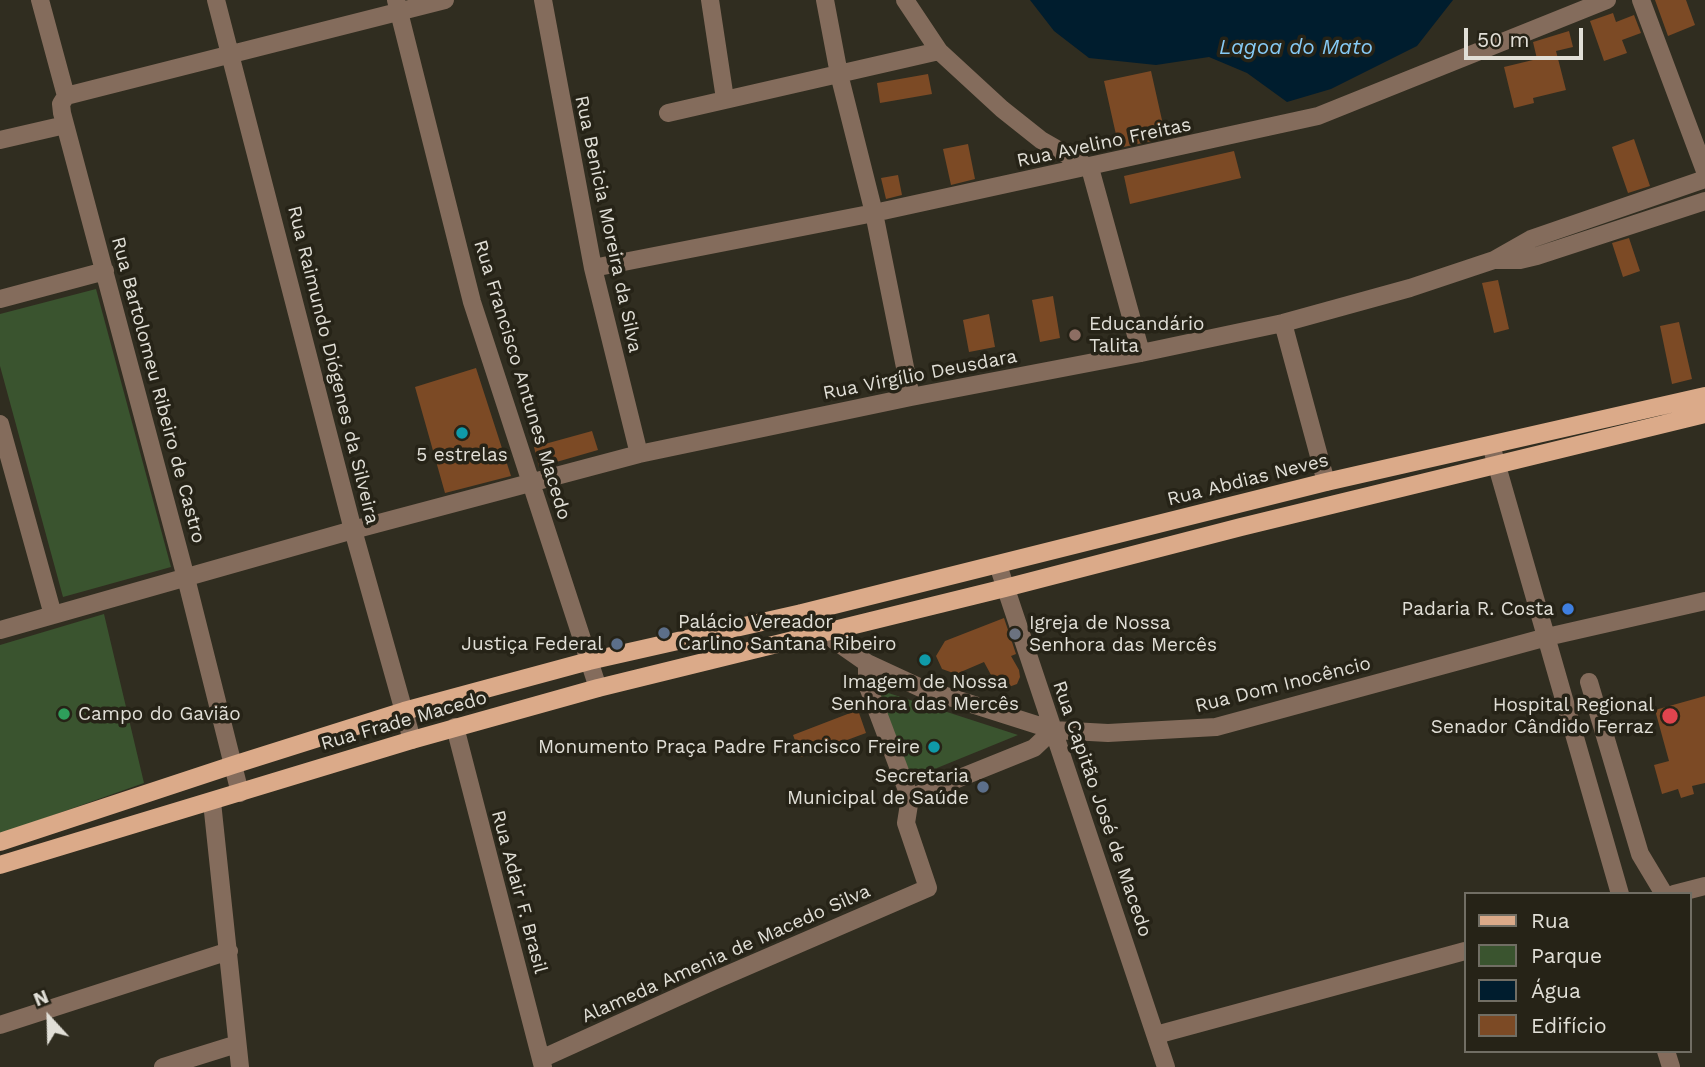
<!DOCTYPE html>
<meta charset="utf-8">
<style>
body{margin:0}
#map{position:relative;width:1705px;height:1067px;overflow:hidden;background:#302d20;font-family:"Work Sans",sans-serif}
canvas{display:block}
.legend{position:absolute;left:1464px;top:892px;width:228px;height:161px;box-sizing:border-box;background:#262317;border:2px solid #716e64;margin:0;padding:9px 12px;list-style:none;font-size:21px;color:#e1dfd7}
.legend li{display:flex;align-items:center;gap:14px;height:35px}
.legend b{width:35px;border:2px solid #716e64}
.north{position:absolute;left:14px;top:983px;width:70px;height:70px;-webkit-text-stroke:5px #262317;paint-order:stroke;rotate:338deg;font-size:19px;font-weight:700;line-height:28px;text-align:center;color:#e1dfd7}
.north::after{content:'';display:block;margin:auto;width:24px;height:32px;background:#e1dfd7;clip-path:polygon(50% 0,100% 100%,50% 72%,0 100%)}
.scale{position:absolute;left:1464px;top:28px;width:119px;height:32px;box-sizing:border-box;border:4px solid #e1dfd7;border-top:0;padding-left:9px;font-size:21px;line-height:24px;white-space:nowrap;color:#e1dfd7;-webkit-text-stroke:5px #262317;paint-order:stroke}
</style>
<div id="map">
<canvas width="1705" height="1067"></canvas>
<ul class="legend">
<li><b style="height:9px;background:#dbaa89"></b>Rua</li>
<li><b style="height:19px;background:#3a542f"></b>Parque</li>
<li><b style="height:19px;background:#001d2e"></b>Água</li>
<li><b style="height:19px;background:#7c4a25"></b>Edifício</li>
</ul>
<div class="north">N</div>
<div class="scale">50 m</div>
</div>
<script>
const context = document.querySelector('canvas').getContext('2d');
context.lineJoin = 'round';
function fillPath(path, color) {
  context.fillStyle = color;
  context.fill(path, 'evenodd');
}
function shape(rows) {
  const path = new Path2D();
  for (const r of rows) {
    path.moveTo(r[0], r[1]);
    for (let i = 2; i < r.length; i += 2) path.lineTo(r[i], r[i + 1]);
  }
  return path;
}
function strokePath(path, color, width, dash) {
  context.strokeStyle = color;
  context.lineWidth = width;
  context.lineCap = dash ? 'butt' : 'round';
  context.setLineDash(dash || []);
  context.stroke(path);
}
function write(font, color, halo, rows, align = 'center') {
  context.font = font + ' "Work Sans",sans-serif';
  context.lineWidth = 7;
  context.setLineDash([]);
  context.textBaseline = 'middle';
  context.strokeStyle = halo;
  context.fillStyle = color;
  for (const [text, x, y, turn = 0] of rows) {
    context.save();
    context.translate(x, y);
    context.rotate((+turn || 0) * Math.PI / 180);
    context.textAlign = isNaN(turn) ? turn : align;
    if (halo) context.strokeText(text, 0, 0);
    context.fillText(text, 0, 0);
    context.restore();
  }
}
const green = shape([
 [96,289,171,567,63,597,0,366,0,314],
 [104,614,144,783,0,834,0,645],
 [876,689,1018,735,910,779]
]);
const water = shape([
 [1030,0,1453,0,1417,46,1331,89,1287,102,1247,73,1209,57,1156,65,1089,58,1054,31]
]);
const building = shape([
 [1655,0,1686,0,1695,25,1668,36],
 [1613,13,1616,22,1634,15,1641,33,1622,40,1627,53,1604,61,1590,21],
 [1569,31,1573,47,1556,51,1566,90,1533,98,1534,103,1514,108,1504,67,1537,59,1533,42],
 [1151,71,1166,138,1119,148,1104,81],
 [928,74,932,94,880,103,877,83],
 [1634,139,1650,186,1628,193,1612,147],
 [968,144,975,179,951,185,943,149],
 [1234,151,1241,178,1130,204,1124,176],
 [898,175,902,195,886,199,881,178],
 [1629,238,1640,271,1623,277,1612,243],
 [1498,280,1509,329,1494,333,1482,283],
 [1053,296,1060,338,1040,342,1032,300],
 [989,314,995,347,969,352,963,320],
 [1679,322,1692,379,1672,384,1660,326],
 [476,368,511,476,445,493,415,387],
 [592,431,598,450,539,467,534,447],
 [1004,618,1016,654,1011,656,1019,670,1020,677,1017,684,1006,688,997,686,984,662,956,674,942,669,936,656,945,641],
 [1705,696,1705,783,1692,786,1694,794,1681,798,1678,789,1662,794,1654,765,1669,761,1655,710],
 [858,710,866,733,801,757,793,735]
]);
const minor = shape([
 [40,0,66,96,61,104,62,113,186,578,240,793],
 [216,0,353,530,412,740],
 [396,0,472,302,598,688],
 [543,0,593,268,639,454],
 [710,0,725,99],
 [825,0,839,74,874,213,911,397],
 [905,0,939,51,1002,109,1041,140,1090,168,1141,353],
 [1641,0,1705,171],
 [66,96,445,0],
 [668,113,939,51],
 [0,140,65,125],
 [1494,260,1520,260,1537,256,1705,201],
 [593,268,874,213,1318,116,1607,0],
 [0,299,105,271],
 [1283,323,1326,482],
 [0,424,53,615],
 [1491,445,1620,894],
 [998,565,1166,1067],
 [802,613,824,633,867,663,921,688,1053,730,1108,733,1216,727,1547,637,1705,601],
 [0,630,353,530,639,454,911,397,1141,353,1283,323,1410,288,1494,260,1531,239,1705,179],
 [1589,682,1640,854,1664,894],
 [455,727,543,1067],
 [910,798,1034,748,1053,730],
 [212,802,240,1067],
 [1674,894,1705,886],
 [0,1025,229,951],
 [1156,1035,1465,951],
 [1666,1051,1671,1067],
 [541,1059,713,981,928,888,906,823,910,798,867,684,867,663],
 [163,1067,237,1044]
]);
const major = shape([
 [0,842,233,765,404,711,589,661,802,613,1326,482,1705,396],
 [0,865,412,740,598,688,1005,588,1241,527,1705,414]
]);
const markers = [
 [1075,335,7,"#8d6e63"],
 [462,433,7,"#0f9aa8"],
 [1568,609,7,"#3f7fe0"],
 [664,633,7,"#5c6f8a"],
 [1015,634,7,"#6b7280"],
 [617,644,7,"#5c6f8a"],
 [925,660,7,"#0f9aa8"],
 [64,714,7,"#2e9e5b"],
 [1670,716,9,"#e0444e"],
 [934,747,7,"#0f9aa8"],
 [983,787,7,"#5c6f8a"]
];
const streetNames = [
 ["Rua Avelino Freitas",1104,143,-12],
 ["Rua Benicia Moreira da Silva",608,224,78],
 ["Rua Raimundo Diógenes da Silveira",333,365,76],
 ["Rua Virgílio Deusdara",920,375,-11],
 ["Rua Francisco Antunes Macedo",522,380,73],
 ["Rua Bartolomeu Ribeiro de Castro",158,390,75],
 ["Rua Abdias Neves",1248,480,-14],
 ["Rua Dom Inocêncio",1283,685,-14],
 ["Rua Frade Macedo",404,721,-16],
 ["Rua Capitão José de Macedo",1102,809,71],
 ["Rua Adair F. Brasil",519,892,75],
 ["Alameda Amenia de Macedo Silva",726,954,-24]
];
const poiNames = [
 ["Educandário",1089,324,"left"],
 ["Talita",1089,346,"left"],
 ["5 estrelas",462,455,"center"],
 ["Padaria R. Costa",1554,609],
 ["Palácio Vereador",678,622,"left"],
 ["Carlino Santana Ribeiro",678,644,"left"],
 ["Igreja de Nossa",1029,623,"left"],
 ["Senhora das Mercês",1029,645,"left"],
 ["Justiça Federal",603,644],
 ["Imagem de Nossa",925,682,"center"],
 ["Senhora das Mercês",925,704,"center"],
 ["Hospital Regional",1654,705],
 ["Senador Cândido Ferraz",1654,727],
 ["Campo do Gavião",78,714,"left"],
 ["Monumento Praça Padre Francisco Freire",920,747],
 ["Secretaria",969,776],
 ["Municipal de Saúde",969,798]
];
const waterNames = [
 ["Lagoa do Mato",1296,48]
];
fillPath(green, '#3a542f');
fillPath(water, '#001d2e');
fillPath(building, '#7c4a25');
strokePath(minor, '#846c5c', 18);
strokePath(major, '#dbaa89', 18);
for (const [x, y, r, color] of markers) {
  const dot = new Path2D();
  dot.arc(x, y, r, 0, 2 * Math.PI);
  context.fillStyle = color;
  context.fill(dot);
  strokePath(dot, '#262317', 2.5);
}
write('19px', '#e1dfd7', '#262317', streetNames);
write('19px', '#e1dfd7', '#262317', poiNames, 'right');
write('italic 21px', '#86caf5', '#262317', waterNames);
</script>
